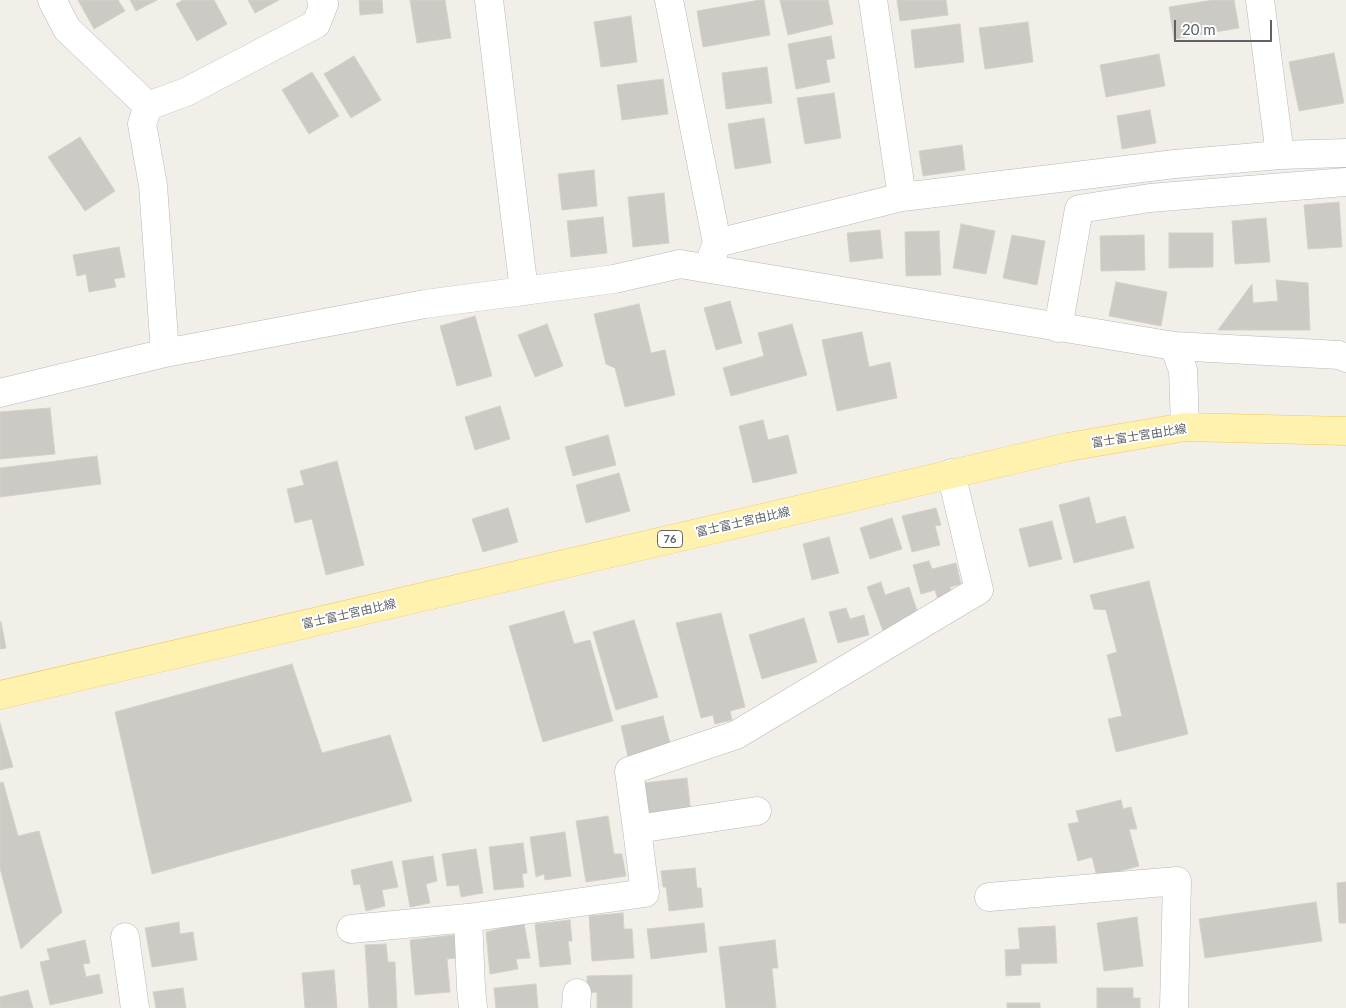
<!DOCTYPE html>
<meta charset="utf-8">
<style>
body{margin:0}
#map{position:relative;width:1346px;height:1008px;overflow:hidden;background:#f1efe8;font-family:Lato,sans-serif}
canvas{display:block}
.scale{position:absolute;left:1174px;top:20px;width:98px;height:22px;box-sizing:border-box;border:2px solid #5f6368;border-top:0;padding-left:6px;font-size:15px;line-height:18px;white-space:nowrap;color:#5f6368;-webkit-text-stroke:4px #fff;paint-order:stroke}
</style>
<div id="map">
<canvas width="1346" height="1008"></canvas>
<div class="scale">20 m</div>
</div>
<script>
const context = document.querySelector('canvas').getContext('2d');
context.lineJoin = 'round';
function fillPath(path, color) {
  context.fillStyle = color;
  context.fill(path, 'evenodd');
}
function shape(rows) {
  const path = new Path2D();
  for (const r of rows) {
    path.moveTo(r[0], r[1]);
    for (let i = 2; i < r.length; i += 2) path.lineTo(r[i], r[i + 1]);
  }
  return path;
}
function strokePath(path, color, width, dash) {
  context.strokeStyle = color;
  context.lineWidth = width;
  context.lineCap = dash ? 'butt' : 'round';
  context.setLineDash(dash || []);
  context.stroke(path);
}
function write(font, color, halo, rows, align = 'center') {
  context.font = font + ' Lato,"Noto Sans JP",sans-serif';
  context.lineWidth = 4;
  context.setLineDash([]);
  context.textBaseline = 'middle';
  context.strokeStyle = halo;
  context.fillStyle = color;
  for (const [text, x, y, turn = 0] of rows) {
    context.save();
    context.translate(x, y);
    context.rotate((+turn || 0) * Math.PI / 180);
    context.textAlign = isNaN(turn) ? turn : align;
    if (halo) context.strokeText(text, 0, 0);
    context.fillText(text, 0, 0);
    context.restore();
  }
}
const building = shape([
 [78,0,118,0,125,11,94,29,78,0],
 [130,0,157,0,136,11,130,0],
 [183,0,214,0,227,24,197,41,176,4,183,0],
 [248,0,279,0,255,13,248,0],
 [359,0,382,0,383,13,360,15,359,0],
 [410,0,445,0,451,38,417,43,410,0],
 [760,0,764,0,770,35,703,47,697,11,760,0],
 [780,0,828,0,833,24,788,35,780,0],
 [897,0,946,0,948,15,900,21,897,0],
 [1213,0,1234,0,1239,28,1174,39,1169,7,1213,0],
 [631,16,637,62,601,67,594,22,631,16],
 [1028,22,1033,62,985,69,979,28,1028,22],
 [960,24,964,62,915,68,911,30,960,24],
 [831,36,835,58,826,60,830,82,796,89,788,44,831,36],
 [1334,53,1344,103,1299,111,1289,62,1334,53],
 [1159,54,1165,86,1106,97,1100,65,1159,54],
 [354,56,381,100,351,118,324,74,354,56],
 [767,67,772,103,726,109,722,73,767,67],
 [312,72,339,116,309,134,282,90,312,72],
 [663,79,668,114,622,120,617,85,663,79],
 [834,93,841,138,805,144,797,98,834,93],
 [1150,110,1156,143,1122,149,1117,116,1150,110],
 [764,118,771,163,735,169,728,124,764,118],
 [80,137,115,191,85,211,48,157,80,137],
 [962,145,965,170,923,176,919,151,962,145],
 [594,170,597,206,562,210,558,174,594,170],
 [664,193,669,243,633,247,628,197,664,193],
 [1339,202,1342,247,1308,249,1304,205,1339,202],
 [603,217,607,253,571,257,567,221,603,217],
 [1266,218,1270,262,1235,264,1232,221,1266,218],
 [961,224,995,231,986,274,953,268,961,224],
 [880,230,883,258,850,262,847,233,880,230],
 [939,231,941,275,906,276,905,232,939,231],
 [1169,233,1213,233,1213,267,1169,268,1169,233],
 [1012,235,1045,241,1037,285,1003,278,1012,235],
 [1144,235,1145,270,1101,271,1100,236,1144,235],
 [119,247,125,277,114,279,116,287,89,292,86,274,77,276,73,255,119,247],
 [1276,280,1308,283,1310,330,1218,330,1252,284,1253,303,1278,301,1276,280],
 [1116,282,1167,292,1161,326,1109,316,1116,282],
 [730,301,742,343,716,350,704,308,730,301],
 [639,304,651,353,665,350,675,395,625,407,615,368,606,364,594,314,639,304],
 [475,316,492,376,457,386,440,326,475,316],
 [547,324,563,366,535,377,518,335,547,324],
 [792,324,807,375,731,396,723,368,764,356,758,333,792,324],
 [862,332,869,367,890,362,897,398,837,411,822,340,862,332],
 [500,406,510,439,475,450,465,417,500,406],
 [50,408,55,454,0,459,0,412,50,408],
 [763,420,768,440,788,435,797,473,753,483,739,426,763,420],
 [608,435,616,465,573,476,565,447,608,435],
 [97,456,101,484,0,497,0,468,97,456],
 [337,461,364,565,326,575,312,519,295,523,287,489,304,485,300,471,337,461],
 [619,473,630,511,586,523,576,485,619,473],
 [1089,497,1096,524,1125,516,1134,548,1074,563,1059,505,1089,497],
 [508,508,518,542,483,552,472,519,508,508],
 [936,508,941,525,935,526,940,545,912,552,902,516,936,508],
 [892,518,902,549,870,559,860,528,892,518],
 [1052,521,1062,559,1029,567,1019,529,1052,521],
 [829,537,839,573,812,580,803,544,829,537],
 [929,561,932,569,956,563,961,584,950,587,953,595,938,600,935,590,921,594,913,565,929,561],
 [1149,581,1188,734,1116,752,1108,719,1122,716,1107,655,1117,652,1106,610,1094,609,1090,595,1149,581],
 [881,582,885,595,909,587,918,613,901,619,903,625,883,631,867,587,881,582],
 [846,608,850,619,864,615,869,635,838,643,829,612,846,608],
 [564,611,574,644,590,640,613,721,543,742,509,626,564,611],
 [721,613,745,707,730,711,732,720,715,724,713,715,701,718,676,623,721,613],
 [804,618,817,662,762,679,749,635,804,618],
 [634,620,658,697,616,710,593,632,634,620],
 [0,622,1,622,6,648,0,649,0,622],
 [292,664,322,753,390,735,412,801,152,874,115,712,292,664],
 [663,716,672,751,629,761,621,726,663,716],
 [0,723,13,767,0,770,0,723],
 [687,778,691,815,639,820,635,784,687,778],
 [3,782,18,836,39,831,62,912,21,949,0,868,0,783,3,782],
 [1121,800,1123,809,1131,807,1137,829,1129,829,1139,866,1097,877,1092,857,1078,861,1068,824,1079,822,1076,811,1121,800],
 [608,816,614,854,622,854,626,876,586,882,576,821,608,816],
 [565,832,571,876,545,880,544,874,536,877,530,837,565,832],
 [523,843,527,873,522,874,524,887,494,890,489,847,523,843],
 [476,849,483,893,461,897,459,885,447,886,442,854,476,849],
 [433,856,437,881,426,884,430,903,410,907,402,861,433,856],
 [392,861,398,887,382,890,385,906,366,911,360,884,354,885,351,870,392,861],
 [695,868,697,888,701,888,703,907,669,911,666,887,663,887,661,871,695,868],
 [1346,882,1346,923,1339,923,1337,883,1346,882],
 [1316,902,1322,941,1205,958,1199,919,1316,902],
 [623,913,624,929,632,929,634,958,592,961,589,916,623,913],
 [1137,917,1143,966,1104,971,1097,923,1137,917],
 [570,920,572,941,568,941,571,964,540,967,535,924,570,920],
 [179,922,180,934,193,932,197,960,152,967,145,928,179,922],
 [524,923,530,958,516,959,518,969,490,974,486,932,524,923],
 [704,923,707,952,651,959,647,929,704,923],
 [1055,926,1057,963,1021,964,1021,975,1006,976,1005,950,1020,949,1018,928,1055,926],
 [454,935,456,958,447,959,450,992,415,995,410,940,454,935],
 [85,940,90,963,83,964,86,977,99,974,103,993,50,1005,40,962,50,960,47,949,85,940],
 [775,940,778,968,772,968,776,1008,726,1008,719,947,775,940],
 [386,944,388,962,395,962,397,1008,369,1008,365,945,386,944],
 [334,970,337,1008,305,1008,302,973,334,970],
 [632,975,632,1008,597,1008,597,992,587,993,587,976,632,975],
 [536,984,538,1008,496,1008,494,988,536,984],
 [183,988,186,1008,156,1008,153,992,183,988],
 [1097,988,1133,988,1133,998,1140,998,1140,1008,1097,1008,1097,988],
 [28,990,33,1008,0,1008,0,997,28,990],
 [1007,1003,1040,1003,1040,1008,1007,1008,1007,1003]
]);
const minor = shape([
 [52,0,67,29,148,106,142,124,153,185,165,353],
 [489,0,524,291],
 [669,0,717,243,711,259],
 [873,0,902,197],
 [1260,0,1280,155],
 [148,106,186,92,316,24,324,4,321,0],
 [717,243,902,197,1175,164,1280,155,1346,153],
 [1058,328,1079,209,1150,198,1346,182],
 [1174,346,1339,355,1346,358],
 [0,393,165,353,425,304,614,279,680,264,1174,346,1183,370,1185,427],
 [637,829,629,771,736,735,979,590,951,473],
 [989,897,1177,881,1174,1008],
 [468,918,471,988,473,1008],
 [351,929,468,918,645,893,637,829,757,811],
 [125,937,135,1008],
 [576,1008,577,993]
]);
const primary = shape([
 [0,695,1068,447,1185,427,1346,431]
]);
const shields = [
 [670,539,25]
];
const shieldNames = [
 ["76",670,539]
];
const streetNames = [
 ["富士富士宮由比線",1139,436,-9],
 ["富士富士宮由比線",743,522,-13],
 ["富士富士宮由比線",349,614,-13]
];
fillPath(building, '#cccac5');
strokePath(building, '#d6d1c6', 1);
strokePath(minor, '#b5b8bc', 29);
strokePath(primary, '#f2c960', 29);
strokePath(minor, '#fff', 28);
strokePath(primary, '#fff2af', 28);
for (const [x, y, w] of shields) {
  const box = new Path2D();
  box.roundRect(x - w / 2, y - 8.5, w, 17, 4);
  context.fillStyle = '#fff';
  context.fill(box);
  strokePath(box, '#5f6368', 1);
}
write('bold 11px', '#5f6368', null, shieldNames);
write('12px', '#5f6368', '#fff', streetNames);
</script>
